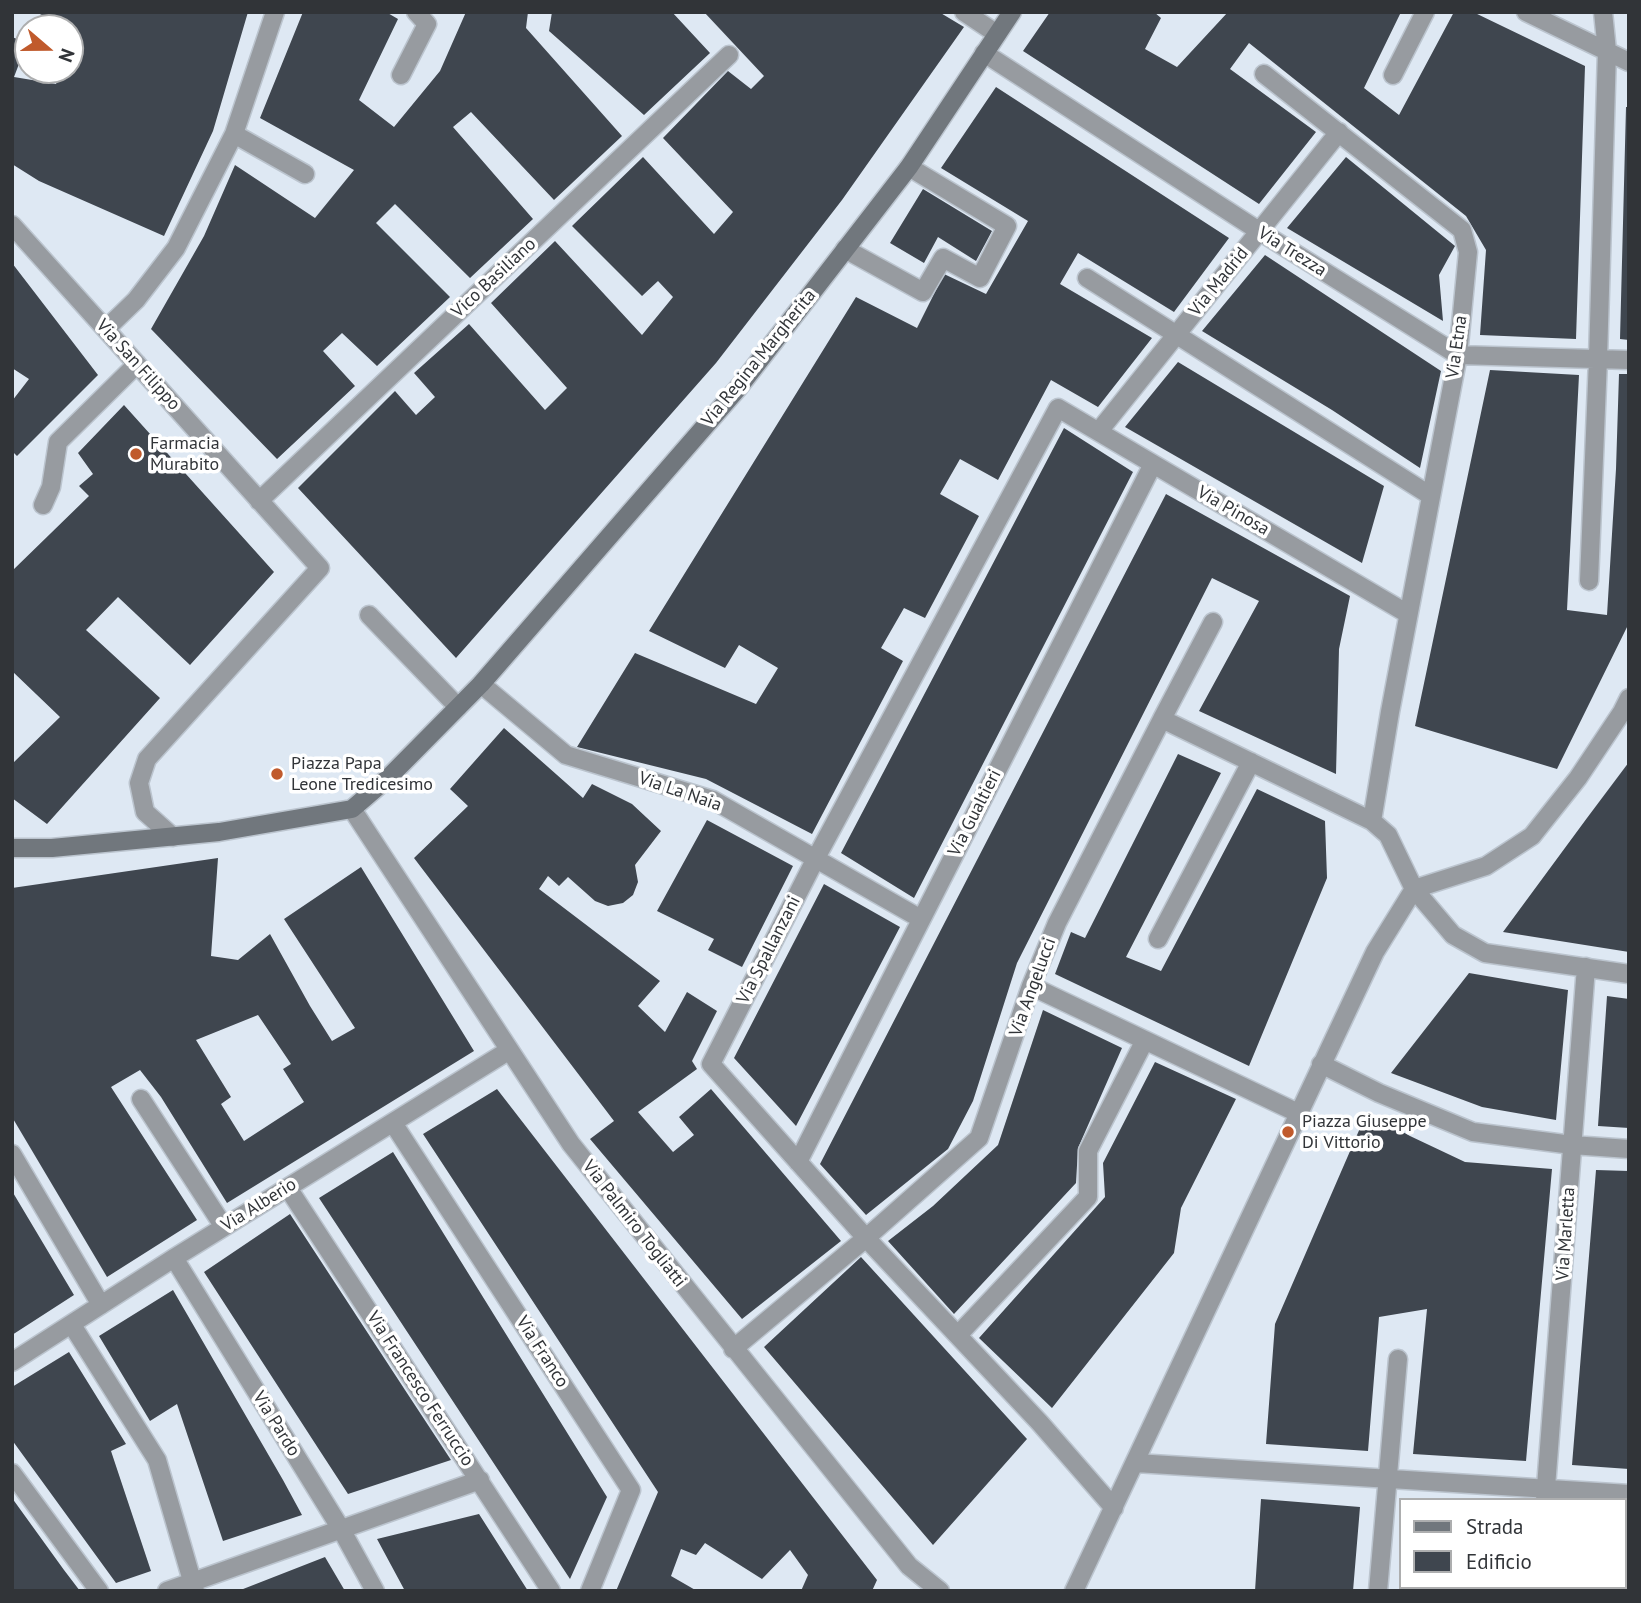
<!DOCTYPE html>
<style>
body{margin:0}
#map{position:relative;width:1641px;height:1603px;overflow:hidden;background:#dee8f3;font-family:"PT Sans",sans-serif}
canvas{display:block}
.frame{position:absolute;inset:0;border:14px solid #313438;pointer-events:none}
.legend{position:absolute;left:1399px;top:1498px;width:228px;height:91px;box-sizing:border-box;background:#fff;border:2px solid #adaeaf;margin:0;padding:9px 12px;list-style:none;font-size:21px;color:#313438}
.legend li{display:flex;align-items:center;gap:14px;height:35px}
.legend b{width:35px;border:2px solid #adaeaf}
.north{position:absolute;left:14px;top:14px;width:70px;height:70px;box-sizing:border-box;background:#fff;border:2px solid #adaeaf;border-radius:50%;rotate:110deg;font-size:19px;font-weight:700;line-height:28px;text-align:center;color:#313438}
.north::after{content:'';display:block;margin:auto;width:24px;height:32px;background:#c05a2c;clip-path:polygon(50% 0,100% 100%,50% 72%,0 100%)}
</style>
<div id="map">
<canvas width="1641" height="1603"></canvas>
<div class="frame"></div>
<ul class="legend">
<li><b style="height:9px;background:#71777d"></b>Strada</li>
<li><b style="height:19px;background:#3f464f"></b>Edificio</li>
</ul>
<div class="north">N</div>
</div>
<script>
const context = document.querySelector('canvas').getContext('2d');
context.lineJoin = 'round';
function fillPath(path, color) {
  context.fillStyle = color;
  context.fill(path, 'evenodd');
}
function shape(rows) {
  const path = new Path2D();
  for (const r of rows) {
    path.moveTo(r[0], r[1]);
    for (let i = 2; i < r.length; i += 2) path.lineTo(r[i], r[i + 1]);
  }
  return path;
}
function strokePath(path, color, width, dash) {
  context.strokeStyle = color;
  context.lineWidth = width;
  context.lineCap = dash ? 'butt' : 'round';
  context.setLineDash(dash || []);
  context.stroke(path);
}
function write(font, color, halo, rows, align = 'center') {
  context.font = font + ' "PT Sans",sans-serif';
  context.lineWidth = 7;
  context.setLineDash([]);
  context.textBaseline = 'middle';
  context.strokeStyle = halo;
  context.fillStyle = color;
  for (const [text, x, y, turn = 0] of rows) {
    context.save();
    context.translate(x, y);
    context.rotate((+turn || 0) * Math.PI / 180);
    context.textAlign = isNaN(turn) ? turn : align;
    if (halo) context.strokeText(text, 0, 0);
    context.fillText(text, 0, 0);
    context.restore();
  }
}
const building = shape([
 [36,12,248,12,213,131,164,236,39,181,12,164,12,37,27,43,14,77,56,84,62,70,70,70,70,47,75,32],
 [303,12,386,12,398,19,359,100,394,127,440,71,466,12,528,12,526,28,622,136,554,200,471,112,453,127,533,219,470,278,395,204,376,223,450,297,377,366,342,333,323,351,355,386,277,459,151,329,204,236,235,165,315,218,354,170,260,118],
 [552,12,672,12,710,53,644,115,549,31],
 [704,12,939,12,964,27,842,200,716,363,456,658,298,488,395,391,416,415,435,397,414,373,469,324,545,410,567,388,491,303,555,241,642,335,673,297,658,281,642,296,572,226,643,157,714,234,733,212,663,138,728,71,751,89,764,76],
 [1050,12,1154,12,1161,18,1145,49,1177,67,1228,12,1401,12,1364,88,1399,115,1454,12,1473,12,1585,66,1576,339,1480,335,1486,250,1466,216,1249,43,1230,69,1316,132,1259,204,1023,51],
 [996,87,1229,238,1174,312,1078,253,1060,284,1152,338,1098,407,1051,380,998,480,960,459,940,494,979,516,925,618,904,608,881,648,903,661,812,834,706,779,577,747,635,653,756,704,778,668,739,645,725,668,649,631,856,297,917,328,944,274,986,294,1028,221,941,168],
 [1626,107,1629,107,1629,340,1620,339],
 [1346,157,1455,246,1439,275,1443,321,1287,228],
 [923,189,992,231,976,261,938,237,924,263,890,243],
 [1265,255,1441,371,1420,468,1332,410,1202,331],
 [12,263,98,375,17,456,12,451,12,401,29,379,12,368],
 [1178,362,1384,486,1362,563,1125,427],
 [1490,370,1579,375,1567,610,1607,615,1616,469,1619,374,1629,374,1629,623,1557,769,1415,726],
 [124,405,274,572,190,665,118,597,86,630,160,698,47,824,12,798,12,764,60,717,12,671,12,571,89,496,79,486,93,474,78,453],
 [1064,428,1133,472,914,898,841,853],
 [1166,494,1350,596,1339,649,1336,774,1199,711,1259,601,1212,578,1017,963,973,1101,948,1149,866,1215,820,1164],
 [504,728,583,798,592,784,632,804,661,831,635,865,638,882,633,895,623,903,608,906,595,901,568,877,559,886,548,876,539,889,660,981,638,1006,665,1032,687,992,717,1011,692,1061,697,1069,638,1112,673,1152,694,1135,679,1117,711,1089,841,1241,742,1319,590,1139,614,1121,414,858,468,806,450,789],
 [1178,754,1221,773,1126,957,1161,971,1257,789,1325,821,1327,878,1249,1066,1055,974,1071,932,1085,938],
 [1629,762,1629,952,1503,932,1587,818],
 [707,820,793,866,742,967,708,950,714,939,657,911],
 [218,858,211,956,238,960,270,934,310,1006,332,1041,355,1028,284,919,361,867,474,1051,227,1203,161,1097,140,1070,111,1087,197,1220,107,1277,12,1117,12,888],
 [258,1015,291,1064,283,1069,304,1102,244,1141,221,1104,231,1097,196,1040],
 [824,884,900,927,796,1126,734,1058],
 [1469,973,1568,990,1556,1120,1482,1107,1391,1073],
 [1607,996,1629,999,1629,1128,1598,1126],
 [1043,1010,1122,1048,1078,1148,1076,1183,954,1314,888,1241,933,1206,998,1145],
 [1155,1062,1236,1099,1181,1208,1174,1253,1052,1408,979,1338,1105,1197,1103,1163],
 [497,1089,877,1580,872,1591,801,1591,808,1575,790,1550,762,1579,705,1543,696,1555,681,1549,671,1576,697,1591,616,1591,658,1492,423,1134],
 [1367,1112,1410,1136,1465,1162,1552,1169,1526,1461,1413,1454,1427,1309,1379,1317,1368,1451,1266,1444,1275,1324],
 [393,1152,607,1497,570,1579,319,1198],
 [1596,1170,1629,1171,1629,1469,1572,1465],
 [12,1191,74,1295,12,1335],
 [290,1214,405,1390,451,1460,348,1494,318,1448,204,1272],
 [861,1257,1027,1439,933,1545,764,1347],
 [173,1290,283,1480,302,1515,223,1541,177,1404,150,1421,99,1336],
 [69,1352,126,1444,111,1451,151,1571,116,1583,12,1440,12,1387],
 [12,1498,64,1570,80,1591,12,1591],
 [1261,1499,1360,1507,1353,1591,1255,1591],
 [479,1514,528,1591,405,1591,377,1539],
 [1625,1525,1629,1525,1629,1591,1564,1591,1564,1587,1625,1587],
 [325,1557,345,1591,238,1591],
 [1404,1587,1516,1587,1515,1591,1404,1591]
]);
const street = shape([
 [964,12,997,34],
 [1526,12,1629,62],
 [984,53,1259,231,1458,355,1629,360],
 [1264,74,1462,230,1468,252,1458,355,1390,712,1372,821],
 [401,75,427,24,416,12],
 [1393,75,1425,12],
 [234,134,305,174],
 [12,225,320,568,147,759,139,783,145,812,173,837],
 [845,249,923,292,943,258,980,278,1007,226,909,167],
 [1087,278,1431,496],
 [106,329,136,300,176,248,234,134,275,12],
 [1099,431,1339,132],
 [259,501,729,55],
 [43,505,51,487,58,442,137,364],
 [1589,581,1598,359,1607,51,1603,12],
 [369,615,458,707],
 [481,684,566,755,713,800,921,919],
 [1162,719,1213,622],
 [352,809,571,1144,909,1566,940,1591],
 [1158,939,1251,762],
 [1031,986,1298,1113],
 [1321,1064,1379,1093,1473,1132,1572,1145,1629,1149],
 [141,1099,224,1227],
 [393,1123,631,1490,590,1591],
 [12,1154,101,1305],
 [798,1162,1153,464],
 [288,1188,551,1591],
 [174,1258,341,1529,375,1591],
 [72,1325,157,1460,195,1591],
 [958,1335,1088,1197,1088,1151,1145,1040],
 [733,1349,866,1238,979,1138,1031,986,1057,923,1162,719,1372,821,1388,835,1414,889,1453,935,1485,953,1629,974],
 [12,1362,174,1258,508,1051],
 [1136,1463,1629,1494],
 [12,1473,99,1591],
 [1545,1500,1586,967],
 [1114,1508,1040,1423,866,1238,711,1064,816,858,1058,408,1408,614],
 [167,1591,480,1480],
 [1074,1591,1375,952,1414,889,1486,866,1532,836,1578,778,1622,712,1629,698],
 [1378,1591,1398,1359],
 [1539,1591,1539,1587]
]);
const secondary = shape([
 [12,848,52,848,219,832,352,809,388,778,481,684,739,387,909,167,1012,12]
]);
const markers = [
 [136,454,7,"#c05a2c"],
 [277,774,7,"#c05a2c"],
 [1288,1132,7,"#c05a2c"]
];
const streetNames = [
 ["Via Trezza",1292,252,32],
 ["Vico Basiliano",494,278,-43],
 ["Via Madrid",1219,282,-51],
 ["Via Etna",1457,347,-82],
 ["Via Regina Margherita",759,358,-51],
 ["Via San Filippo",138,365,48],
 ["Via Pinosa",1233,511,30],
 ["Via La Naia",680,792,19],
 ["Via Gualtieri",975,813,-63],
 ["Via Spallanzani",769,950,-63],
 ["Via Angelucci",1033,987,-70],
 ["Via Alberio",259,1205,-32],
 ["Via Palmiro Togliatti",634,1224,52],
 ["Via Marletta",1566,1234,-86],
 ["Via Franco",542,1352,57],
 ["Via Francesco Ferruccio",420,1389,57],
 ["Via Pardo",276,1424,58]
];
const poiNames = [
 ["Farmacia",150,444],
 ["Murabito",150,465],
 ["Piazza Papa",291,764],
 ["Leone Tredicesimo",291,785],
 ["Piazza Giuseppe",1302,1122],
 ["Di Vittorio",1302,1143]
];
fillPath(building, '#3f464f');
strokePath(street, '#bbc4ce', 21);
strokePath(secondary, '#bbc4ce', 21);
strokePath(street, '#979ba0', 18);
strokePath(secondary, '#71777d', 18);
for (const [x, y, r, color] of markers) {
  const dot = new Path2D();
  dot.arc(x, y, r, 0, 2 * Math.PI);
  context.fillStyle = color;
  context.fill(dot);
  strokePath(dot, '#fff', 2.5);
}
write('18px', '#313438', '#fff', streetNames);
write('18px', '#313438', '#fff', poiNames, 'left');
</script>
